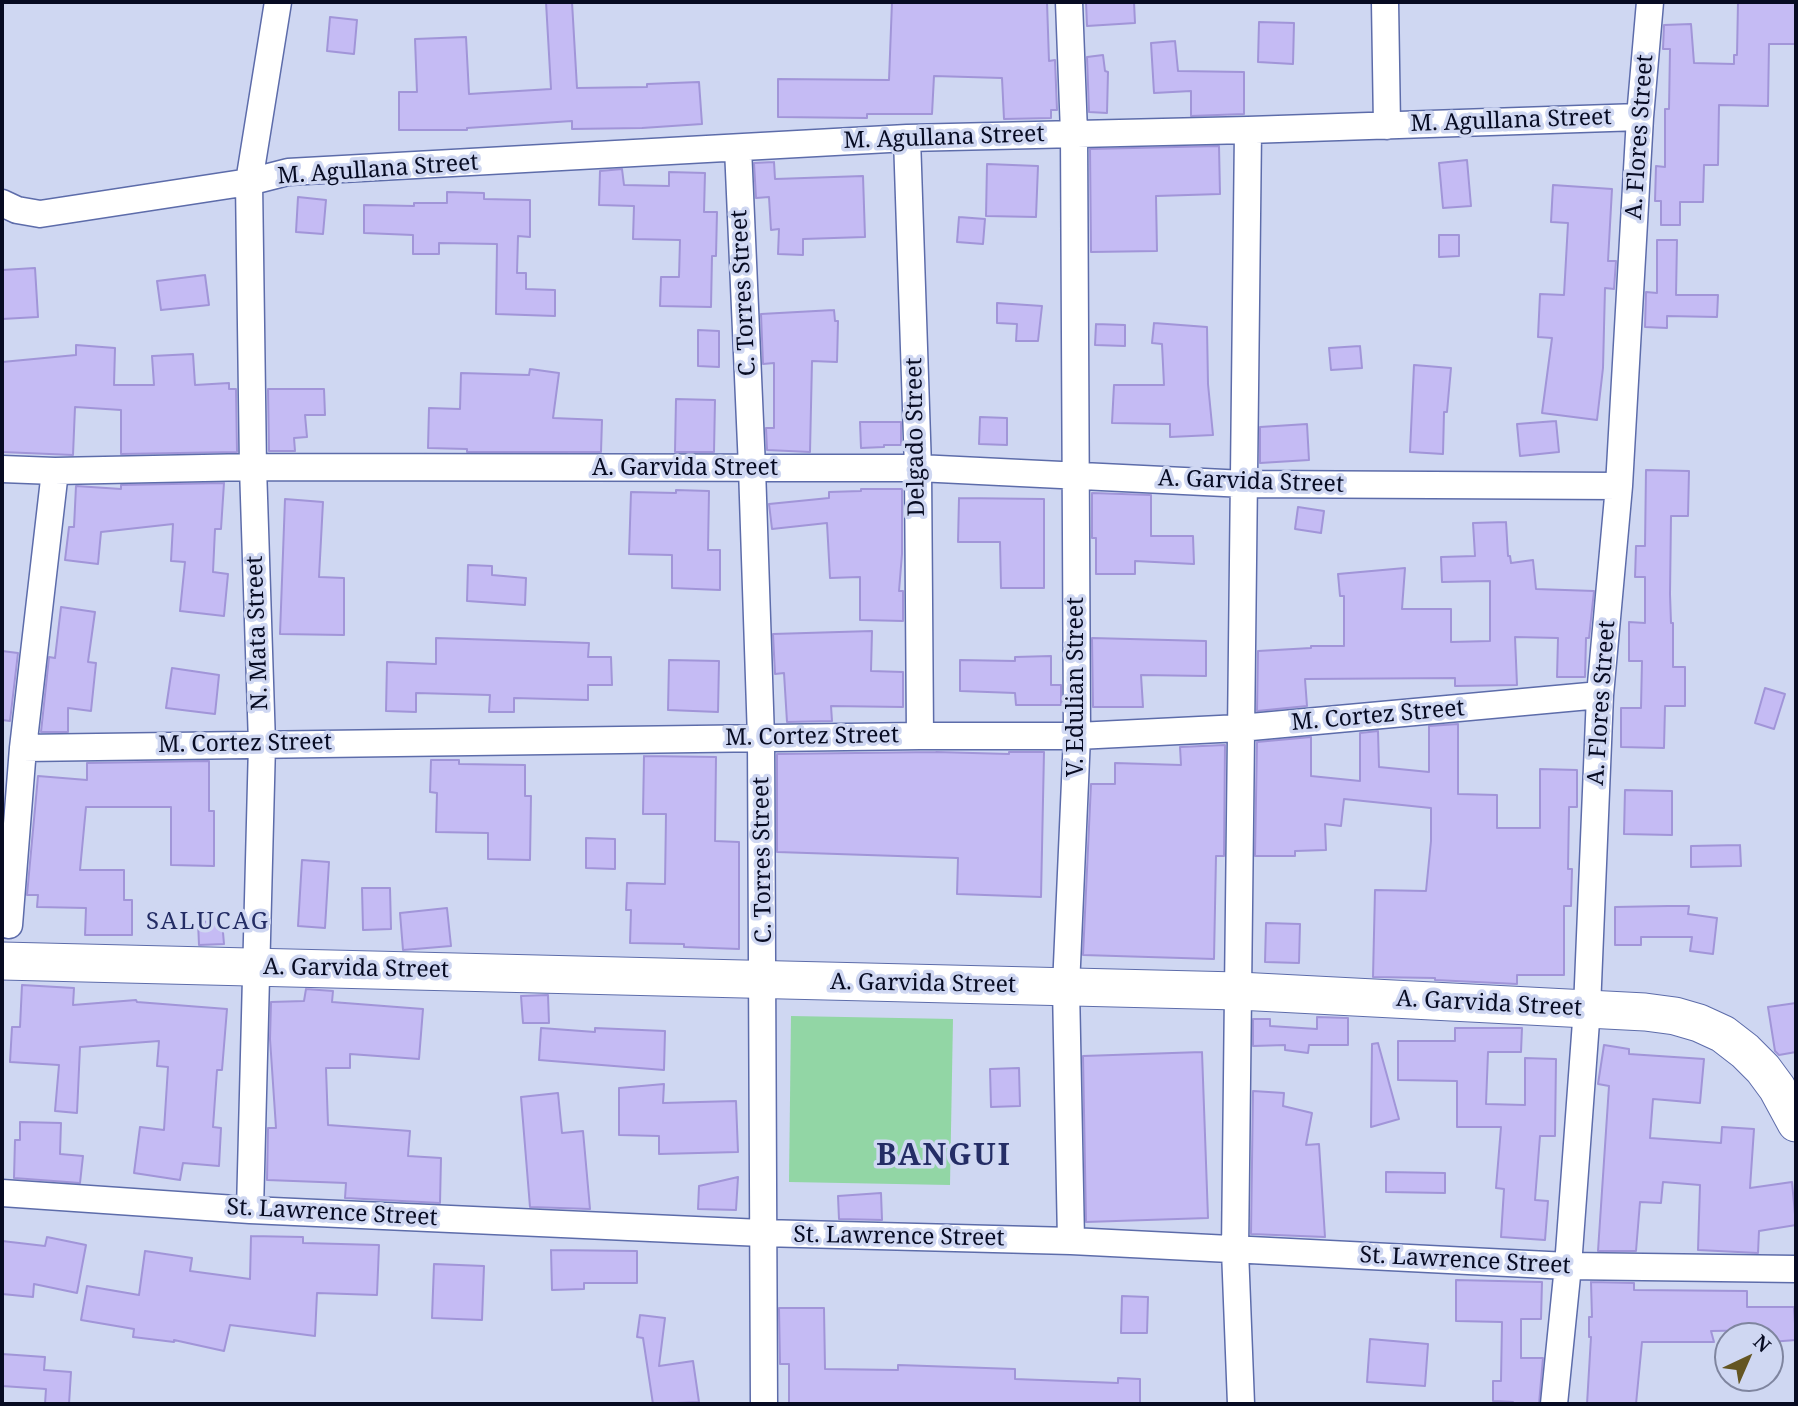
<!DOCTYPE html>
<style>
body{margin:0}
#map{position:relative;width:1798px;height:1406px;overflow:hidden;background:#cfd7f2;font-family:"Noto Serif",serif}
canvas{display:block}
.frame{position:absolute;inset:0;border:4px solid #070b22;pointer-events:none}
.north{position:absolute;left:1714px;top:1322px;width:70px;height:70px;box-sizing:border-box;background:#cfd7f2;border:2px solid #7f859f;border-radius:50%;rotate:44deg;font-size:19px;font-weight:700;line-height:28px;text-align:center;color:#070b22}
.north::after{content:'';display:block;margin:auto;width:24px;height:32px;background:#645522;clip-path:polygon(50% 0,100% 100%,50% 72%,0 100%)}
</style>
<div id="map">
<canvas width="1798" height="1406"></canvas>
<div class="frame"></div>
<div class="north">N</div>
</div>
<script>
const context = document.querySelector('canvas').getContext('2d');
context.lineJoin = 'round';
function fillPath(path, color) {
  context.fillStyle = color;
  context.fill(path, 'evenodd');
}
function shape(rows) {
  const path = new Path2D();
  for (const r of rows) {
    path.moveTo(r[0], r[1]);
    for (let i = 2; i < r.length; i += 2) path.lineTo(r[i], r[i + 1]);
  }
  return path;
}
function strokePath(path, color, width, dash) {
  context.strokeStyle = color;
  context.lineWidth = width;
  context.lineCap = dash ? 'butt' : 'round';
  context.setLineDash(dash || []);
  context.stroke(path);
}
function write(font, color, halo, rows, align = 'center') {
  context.font = font + ' "Noto Serif",serif';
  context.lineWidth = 7;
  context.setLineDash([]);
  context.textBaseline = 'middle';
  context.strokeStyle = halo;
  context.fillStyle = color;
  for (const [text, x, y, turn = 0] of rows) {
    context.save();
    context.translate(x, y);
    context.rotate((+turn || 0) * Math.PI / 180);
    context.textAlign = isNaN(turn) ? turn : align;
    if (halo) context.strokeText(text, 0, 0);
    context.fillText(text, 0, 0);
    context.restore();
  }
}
const green = shape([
 [791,1016,953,1019,950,1185,789,1182]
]);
const building = shape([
 [546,2,572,2,577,88,647,87,647,84,699,82,702,124,642,128,572,129,572,121,467,128,467,130,399,130,399,92,417,92,415,39,466,37,469,94,551,89,546,2],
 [892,2,1047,2,1049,61,1055,60,1057,110,1051,110,1051,118,1004,119,1002,78,934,76,932,114,867,114,867,118,778,117,778,79,889,80,892,2],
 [1086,2,1134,2,1135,23,1087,26,1086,2],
 [1738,2,1796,2,1796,44,1769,44,1768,106,1719,105,1718,165,1704,165,1703,202,1680,202,1680,225,1661,225,1661,201,1655,201,1656,166,1665,167,1665,109,1669,109,1670,49,1663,49,1664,25,1691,24,1694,63,1734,64,1734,55,1737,55,1738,2],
 [330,17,357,20,354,54,327,51,330,17],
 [1259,22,1294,23,1293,64,1258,62,1259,22],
 [1175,41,1178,71,1244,72,1244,114,1191,116,1191,91,1154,93,1151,43,1175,41],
 [1103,55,1105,71,1108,72,1107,113,1089,112,1087,57,1103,55],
 [1219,146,1220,194,1156,196,1157,251,1091,252,1090,149,1219,146],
 [1467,160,1471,206,1443,208,1439,163,1467,160],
 [774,162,775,179,863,176,865,237,803,239,803,255,778,254,779,229,771,230,769,197,756,198,754,163,774,162],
 [987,164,1038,166,1036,217,986,216,987,164],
 [622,169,624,185,669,186,669,172,705,173,704,212,717,212,716,256,712,256,711,307,660,306,661,277,679,277,680,240,633,239,634,206,599,205,600,171,622,169],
 [1553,185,1612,189,1608,261,1616,261,1614,289,1605,288,1603,368,1597,420,1542,413,1552,338,1538,337,1540,294,1564,295,1568,223,1551,222,1553,185],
 [447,192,484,193,484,199,530,200,530,237,518,236,517,273,526,273,526,289,555,290,555,316,496,314,497,244,439,243,439,254,413,254,413,235,364,233,364,205,414,206,414,203,447,203,447,192],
 [298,197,326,200,323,234,296,232,298,197],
 [959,217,985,219,983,244,957,242,959,217],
 [1439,235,1459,235,1459,256,1439,257,1439,235],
 [1657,240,1677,240,1676,295,1718,295,1717,317,1667,316,1667,328,1645,327,1646,292,1657,293,1657,240],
 [35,268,38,317,2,319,2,270,35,268],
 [205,275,209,305,161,310,157,281,205,275],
 [997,303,1042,306,1038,341,1016,341,1017,324,997,323,997,303],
 [834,310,835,321,838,321,837,362,812,361,810,452,767,450,766,428,774,428,774,363,763,364,761,314,834,310],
 [1154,323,1207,327,1208,384,1213,435,1170,437,1170,424,1112,423,1114,385,1164,385,1162,344,1152,343,1154,323],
 [1096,324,1125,325,1125,346,1095,345,1096,324],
 [698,330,719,331,719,367,698,366,698,330],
 [76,345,115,348,114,385,154,385,152,356,193,354,195,385,229,383,229,389,236,389,237,452,121,454,121,410,75,407,73,455,2,452,2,362,76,355,76,345],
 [1360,346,1362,368,1331,370,1329,348,1360,346],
 [1414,365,1451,368,1447,412,1444,412,1443,454,1410,452,1414,365],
 [530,369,559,373,553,418,602,420,601,452,467,452,467,449,428,448,429,408,460,409,461,373,529,375,530,369],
 [268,389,324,389,325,415,305,415,307,437,294,438,295,451,269,451,268,389],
 [676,399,715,400,714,452,675,452,676,399],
 [980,417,1007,418,1007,445,979,444,980,417],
 [1556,421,1559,452,1520,456,1517,424,1556,421],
 [860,422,901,422,901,445,884,445,884,447,861,448,860,422],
 [1307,424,1309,460,1260,463,1260,427,1307,424],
 [1646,470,1689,471,1688,516,1671,516,1670,594,1671,623,1673,623,1673,667,1685,667,1685,706,1665,706,1664,748,1621,747,1621,708,1641,708,1642,661,1629,661,1629,622,1645,623,1645,577,1635,577,1636,546,1645,546,1646,470],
 [224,483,221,529,215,529,213,572,228,574,224,616,180,611,185,562,171,561,173,524,101,532,98,564,65,560,69,527,74,527,76,486,121,489,121,485,224,483],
 [861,489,902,489,902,554,899,591,903,591,903,621,860,620,860,577,830,578,827,523,772,529,769,504,829,498,829,492,861,491,861,489],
 [676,490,709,491,708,550,720,550,720,590,672,588,672,555,629,554,631,492,676,493,676,490],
 [1092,493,1151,495,1151,536,1193,536,1194,564,1135,561,1135,574,1096,574,1096,538,1092,538,1092,493],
 [959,498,1044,499,1044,588,1001,588,1000,542,958,542,959,498],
 [285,499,323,502,319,577,344,578,344,635,280,634,285,499],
 [1298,507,1324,511,1321,533,1295,529,1298,507],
 [1506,522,1508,556,1510,556,1511,563,1533,560,1536,589,1594,591,1589,638,1586,638,1585,677,1557,677,1558,638,1515,637,1517,685,1455,686,1455,678,1305,679,1307,706,1257,711,1258,651,1311,648,1311,646,1344,646,1344,596,1340,596,1338,574,1405,568,1402,609,1451,609,1451,642,1490,641,1490,581,1442,582,1441,557,1475,556,1473,523,1506,522],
 [468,565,492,566,492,575,526,578,525,605,467,601,468,565],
 [61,607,95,612,88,662,96,663,91,711,68,708,68,732,41,732,49,657,55,658,61,607],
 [872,631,871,671,903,672,903,707,831,706,832,721,787,722,784,673,775,674,773,634,872,631],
 [436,638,589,643,588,657,611,657,612,685,588,685,588,700,514,698,514,712,489,712,490,695,416,693,416,712,386,711,387,662,436,664,436,638],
 [1092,638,1206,641,1206,676,1141,675,1143,707,1093,707,1092,638],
 [2,651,18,653,10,721,2,720,2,651],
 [1051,656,1051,685,1061,685,1061,705,1016,705,1015,693,960,691,960,660,1015,661,1015,657,1051,656],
 [669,660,719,661,718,712,668,710,669,660],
 [172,668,219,675,215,714,166,708,172,668],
 [1765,688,1785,694,1774,729,1755,723,1765,688],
 [1458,724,1458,794,1497,795,1497,828,1540,828,1540,769,1577,770,1577,807,1569,807,1568,869,1572,869,1571,906,1564,906,1564,975,1517,975,1517,984,1435,980,1435,978,1373,977,1375,890,1426,891,1431,841,1431,808,1344,799,1341,826,1325,824,1326,850,1295,851,1295,856,1255,856,1257,742,1311,737,1311,776,1360,781,1360,733,1378,731,1379,767,1429,772,1429,726,1458,724],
 [1225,745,1224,856,1216,856,1214,959,1083,955,1091,784,1115,784,1115,763,1181,765,1180,747,1225,745],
 [936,752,1009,754,1009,752,1044,752,1041,897,957,894,958,858,777,852,777,754,936,752],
 [644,756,716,757,715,841,739,842,739,949,684,947,684,944,630,943,631,910,626,910,627,883,665,884,666,814,643,814,644,756],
 [431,760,459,760,459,764,525,765,525,796,531,796,530,860,488,859,488,833,436,832,437,793,430,792,431,760],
 [209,761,209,811,214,811,214,866,171,865,171,807,86,807,80,870,124,870,124,900,132,900,132,935,85,935,86,908,37,907,38,895,27,895,38,776,87,780,87,763,209,761],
 [1625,790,1672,791,1672,835,1624,834,1625,790],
 [586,838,615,839,615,869,586,868,586,838],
 [1740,845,1741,866,1691,867,1691,846,1740,845],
 [302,860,329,862,325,928,298,926,302,860],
 [362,888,390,888,391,929,363,930,362,888],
 [1668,906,1689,906,1688,914,1717,918,1713,954,1690,951,1692,937,1641,937,1641,945,1615,945,1615,907,1668,906],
 [447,908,451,946,403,950,400,913,447,908],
 [222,921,224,944,199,945,198,922,222,921],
 [1266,923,1300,924,1299,963,1265,962,1266,923],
 [22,985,74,988,73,1005,136,1000,137,1002,227,1009,222,1070,217,1070,213,1127,221,1128,219,1166,183,1163,180,1180,134,1173,140,1127,164,1130,168,1067,157,1066,159,1041,80,1047,77,1113,55,1111,59,1065,10,1062,12,1027,20,1027,22,985],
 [306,989,333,991,332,1002,423,1009,419,1059,350,1054,350,1068,326,1068,328,1125,410,1131,408,1156,441,1158,440,1203,345,1198,346,1183,267,1180,268,1128,276,1128,270,1039,271,1002,304,1001,306,989],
 [548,995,549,1023,523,1023,521,996,548,995],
 [1796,1003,1796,1052,1779,1055,1775,1051,1768,1007,1796,1003],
 [1317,1017,1348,1018,1348,1045,1309,1045,1308,1053,1285,1050,1285,1045,1253,1046,1253,1019,1270,1019,1270,1026,1317,1029,1317,1017],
 [541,1028,595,1032,595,1028,665,1031,664,1070,539,1060,541,1028],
 [1455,1028,1522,1028,1521,1052,1488,1052,1486,1104,1525,1105,1525,1058,1556,1059,1555,1136,1540,1136,1535,1200,1548,1201,1545,1240,1501,1237,1504,1189,1496,1188,1501,1127,1457,1127,1457,1081,1398,1080,1398,1041,1455,1041,1455,1028],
 [1378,1043,1399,1119,1371,1127,1372,1044,1378,1043],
 [1604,1045,1629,1049,1629,1054,1704,1059,1700,1103,1653,1099,1650,1138,1721,1143,1722,1127,1754,1129,1750,1188,1792,1182,1796,1225,1759,1231,1758,1253,1698,1250,1700,1185,1663,1182,1661,1203,1640,1202,1636,1251,1598,1251,1609,1086,1598,1084,1604,1045],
 [1202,1052,1208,1218,1086,1222,1083,1056,1202,1052],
 [1019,1068,1020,1106,991,1107,990,1069,1019,1068],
 [664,1084,663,1103,736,1101,738,1152,659,1154,659,1136,619,1135,619,1088,664,1084],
 [1253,1091,1284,1093,1283,1106,1312,1113,1306,1145,1319,1144,1325,1237,1251,1234,1253,1091],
 [558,1093,562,1133,583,1131,590,1209,530,1207,521,1097,558,1093],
 [20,1122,61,1123,60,1154,83,1156,80,1183,14,1178,15,1140,20,1140,20,1122],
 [1386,1172,1445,1173,1445,1193,1386,1192,1386,1172],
 [738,1177,736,1210,698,1209,699,1186,738,1177],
 [881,1193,882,1220,839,1219,838,1196,881,1193],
 [251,1236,303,1237,303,1243,379,1245,377,1295,317,1293,315,1336,230,1325,224,1351,174,1340,174,1342,133,1337,134,1329,81,1320,87,1286,139,1295,145,1251,192,1258,190,1271,250,1279,251,1236],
 [47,1237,86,1245,77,1293,34,1284,33,1297,2,1294,2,1241,45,1246,47,1237],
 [551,1250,637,1251,637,1283,584,1283,584,1289,552,1290,551,1250],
 [434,1264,484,1266,482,1320,432,1318,434,1264],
 [1456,1280,1542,1282,1541,1319,1521,1319,1521,1358,1543,1358,1539,1404,1513,1404,1513,1402,1493,1401,1493,1381,1501,1381,1502,1322,1456,1321,1456,1280],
 [1591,1282,1634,1283,1634,1290,1747,1291,1747,1307,1794,1307,1796,1340,1770,1342,1768,1330,1711,1331,1714,1342,1642,1342,1636,1404,1587,1404,1591,1337,1589,1337,1589,1317,1592,1317,1591,1282],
 [1122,1296,1148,1297,1147,1333,1121,1333,1122,1296],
 [779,1308,824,1308,825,1369,898,1370,898,1365,1015,1369,1015,1379,1118,1383,1118,1378,1140,1379,1140,1404,789,1404,789,1364,780,1364,779,1308],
 [640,1315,665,1318,659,1366,693,1361,699,1402,653,1404,643,1338,637,1337,640,1315],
 [1370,1339,1428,1344,1425,1386,1367,1382,1370,1339],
 [2,1354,45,1357,44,1370,71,1372,69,1404,45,1404,46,1389,2,1386,2,1354]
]);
const minor = shape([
 [1069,2,1074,133,1077,736,1066,987,1071,1241],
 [1385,2,1387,126],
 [907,138,918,468,920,736],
 [738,148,752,468,761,738,764,1404],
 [2,203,17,210,40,214,249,182,288,172,907,138,1248,130,1640,117],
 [2,469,55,471,253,467,918,468,1245,484,1619,486],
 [23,748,920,736,1077,736,1240,728,1600,695],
 [9,925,23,748,55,471],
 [2,1193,250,1210,762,1233,1071,1241,1568,1266,1796,1269],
 [250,1210,262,744,253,467,249,182,278,2],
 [1241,1404,1235,1250,1248,130],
 [1554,1404,1568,1266,1587,1008,1600,695,1619,486,1640,117,1650,2]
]);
const secondary = shape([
 [2,961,1238,991,1645,1012,1675,1016,1699,1023,1723,1034,1745,1051,1763,1069,1777,1088,1796,1123]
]);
const streetNames = [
 ["M. Agullana Street",1511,121,-2],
 ["A. Flores Street",1640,137,-86],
 ["M. Agullana Street",944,138,-2],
 ["M. Agullana Street",378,170,-4],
 ["C. Torres Street",744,293,-93],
 ["Delgado Street",916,437,-91],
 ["A. Garvida Street",685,468],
 ["A. Garvida Street",1251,482,2],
 ["N. Mata Street",258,633,-92],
 ["V. Edulian Street",1076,687,-90],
 ["A. Flores Street",1602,703,-86],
 ["M. Cortez Street",1378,716,-5],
 ["M. Cortez Street",812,737,-1],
 ["M. Cortez Street",245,744,-1],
 ["C. Torres Street",763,860,-91],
 ["A. Garvida Street",356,969,1],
 ["A. Garvida Street",923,984,1],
 ["A. Garvida Street",1489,1004,3],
 ["St. Lawrence Street",332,1213,3],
 ["St. Lawrence Street",899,1237,1],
 ["St. Lawrence Street",1465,1261,3]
];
const neighbourhoodNames = [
 ["SALUCAG",208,922]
];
const districtNames = [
 ["BANGUI",944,1156]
];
fillPath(green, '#92d6a5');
fillPath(building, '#c5bbf4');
strokePath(building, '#a195d8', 2);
strokePath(minor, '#5d6caa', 29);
strokePath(secondary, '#5d6caa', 39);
strokePath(minor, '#fff', 26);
strokePath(secondary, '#fff', 37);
write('23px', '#070b22', '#cfd7f2', streetNames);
context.letterSpacing = '2px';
write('24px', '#242d65', '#cfd7f2', neighbourhoodNames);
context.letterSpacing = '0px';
context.letterSpacing = '2px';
write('bold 30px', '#242d65', '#cfd7f2', districtNames);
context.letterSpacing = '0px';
</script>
